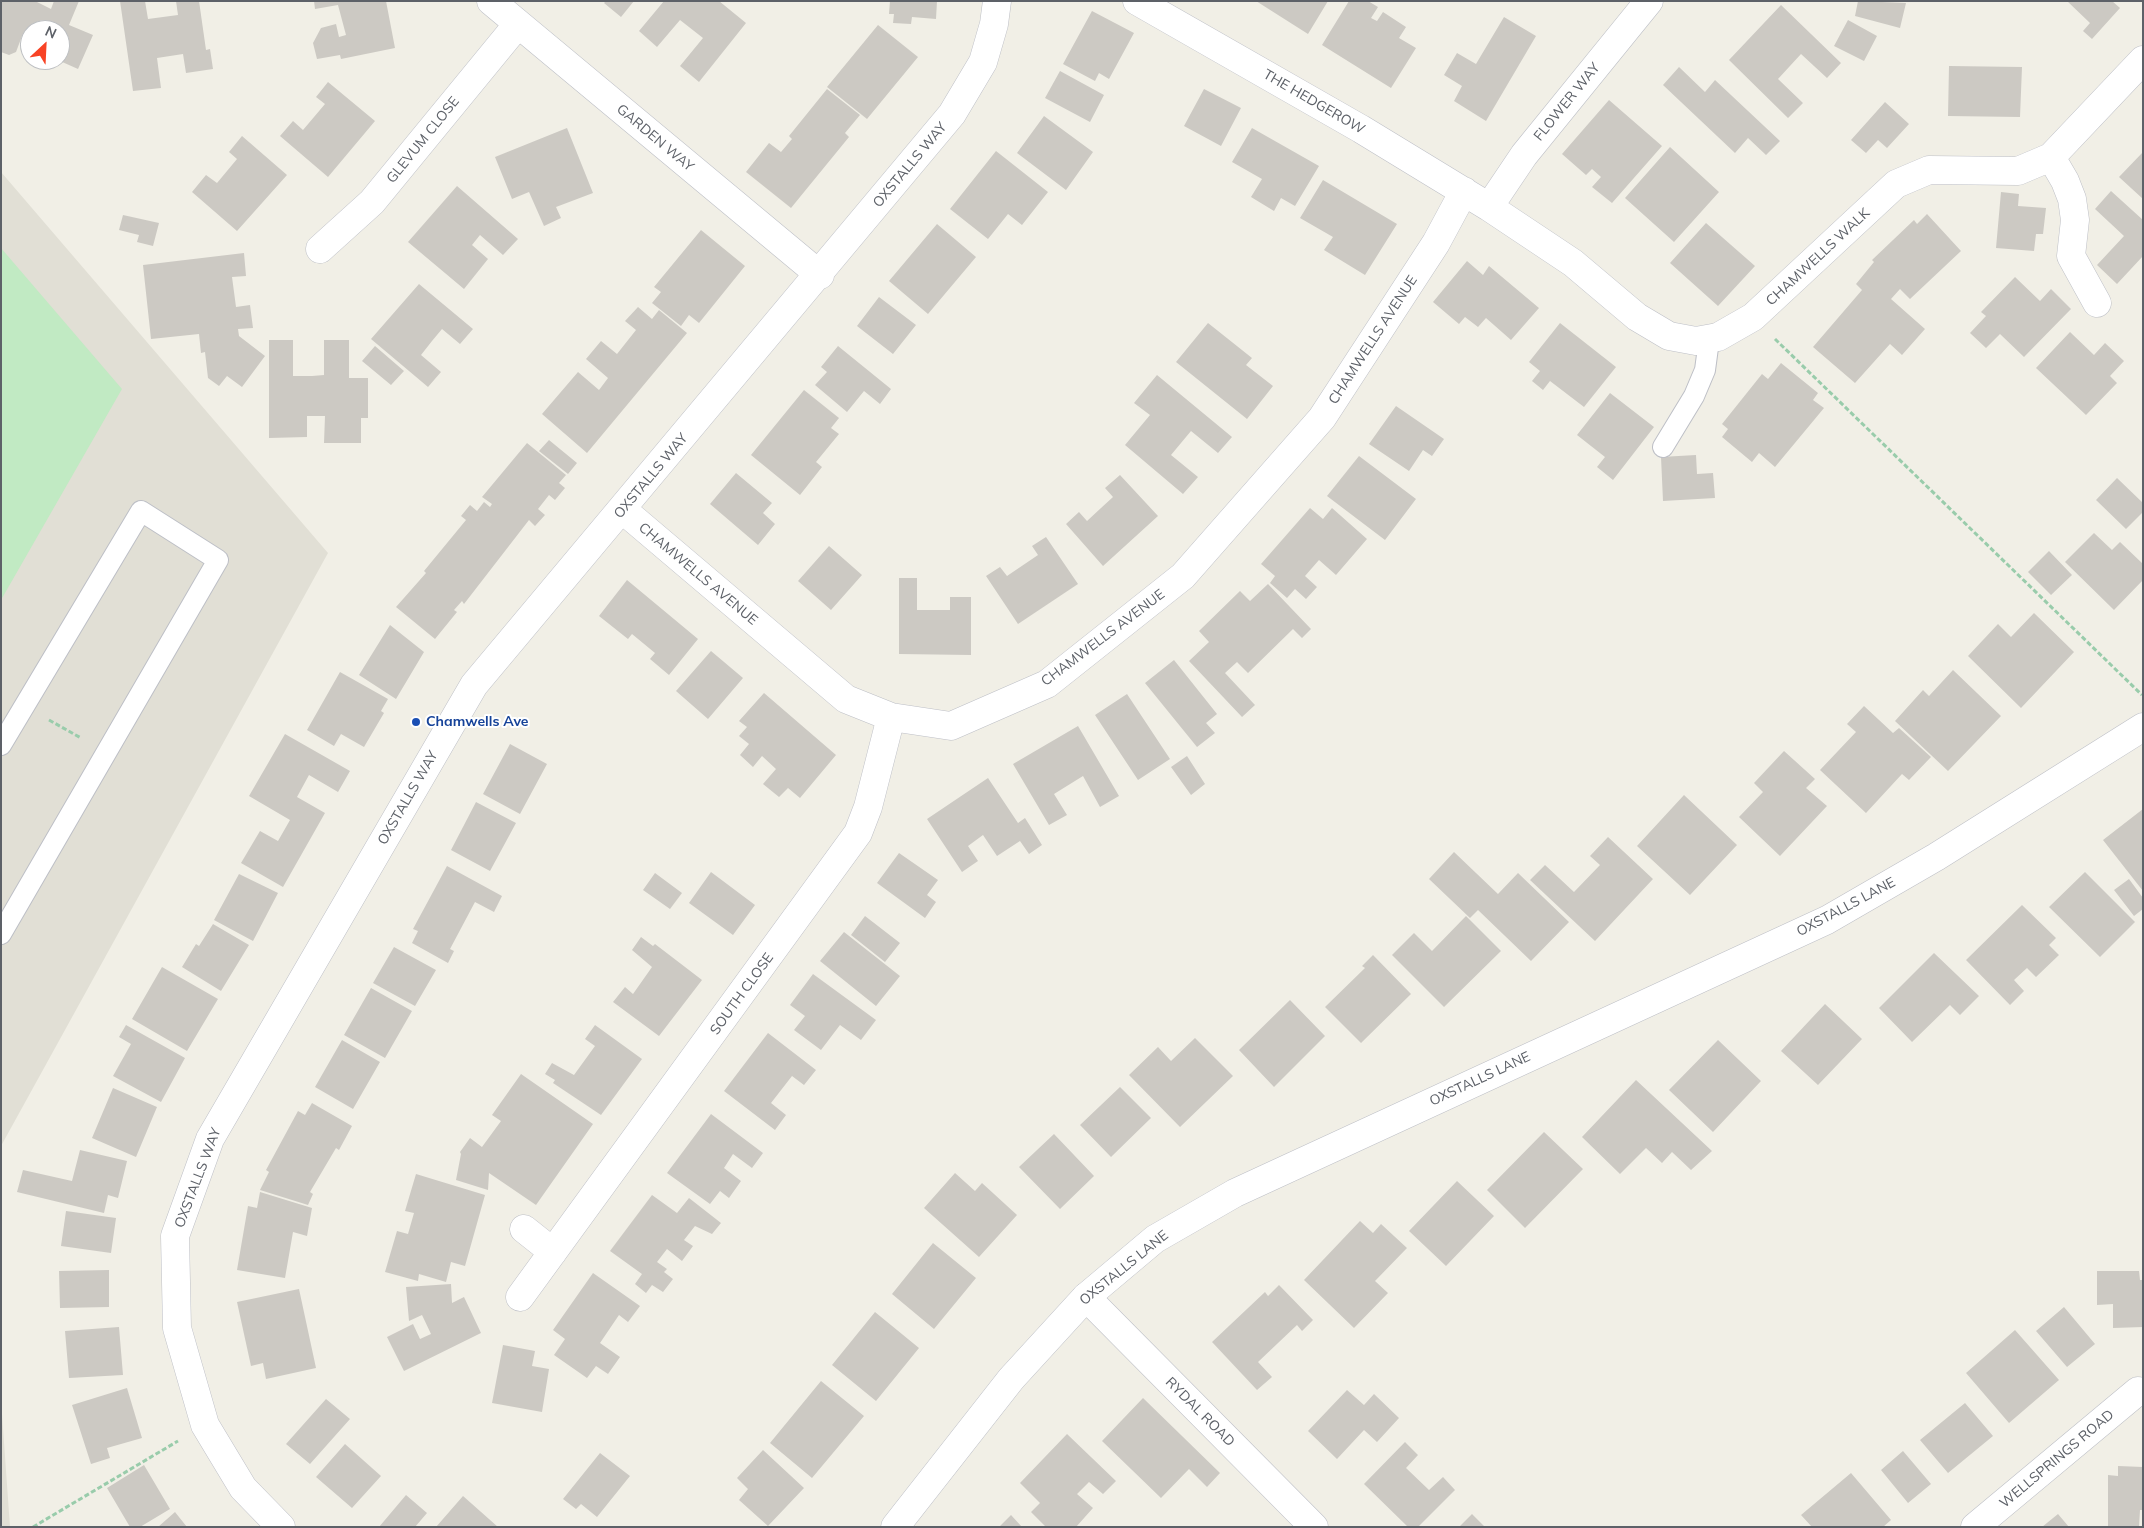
<!DOCTYPE html>
<style>
body{margin:0}
#map{position:relative;width:2144px;height:1528px;overflow:hidden;background:#f1efe6;font-family:Mulish,sans-serif}
canvas{display:block}
.frame{position:absolute;inset:0;border:2px solid #5d6168;pointer-events:none}
.north{position:absolute;left:20px;top:20px;width:50px;height:50px;box-sizing:border-box;background:#fff;border:1px solid #bec0c3;border-radius:50%;rotate:25deg;font-size:14px;font-weight:700;line-height:20px;text-align:center;color:#5d6168}
.north::after{content:'';display:block;margin:auto;width:18px;height:22px;background:#f84325;clip-path:polygon(50% 0,100% 100%,50% 72%,0 100%)}
</style>
<div id="map">
<canvas width="2144" height="1528"></canvas>
<div class="frame"></div>
<div class="north">N</div>
</div>
<script>
const context = document.querySelector('canvas').getContext('2d');
context.lineJoin = 'round';
function fillPath(path, color) {
  context.fillStyle = color;
  context.fill(path, 'evenodd');
}
function shape(rows) {
  const path = new Path2D();
  for (const r of rows) {
    path.moveTo(r[0], r[1]);
    for (let i = 2; i < r.length; i += 2) path.lineTo(r[i], r[i + 1]);
  }
  return path;
}
function strokePath(path, color, width, dash) {
  context.strokeStyle = color;
  context.lineWidth = width;
  context.lineCap = dash ? 'butt' : 'round';
  context.setLineDash(dash || []);
  context.stroke(path);
}
function write(font, color, halo, rows, align = 'center') {
  context.font = font + ' Mulish,sans-serif';
  context.lineWidth = 4;
  context.setLineDash([]);
  context.textBaseline = 'middle';
  context.strokeStyle = halo;
  context.fillStyle = color;
  for (const [text, x, y, turn = 0] of rows) {
    context.save();
    context.translate(x, y);
    context.rotate((+turn || 0) * Math.PI / 180);
    context.textAlign = isNaN(turn) ? turn : align;
    if (halo) context.strokeText(text, 0, 0);
    context.fillText(text, 0, 0);
    context.restore();
  }
}
const education = shape([
 [1,172,328,553,1,1146],
 [1,1400,10,1527,1,1527]
]);
const green = shape([
 [1,248,122,389,1,600]
]);
const building = shape([
 [1,1,35,1,51,9,54,1,79,1,69,25,93,35,78,69,60,61,60,30,30,30,30,39,22,36,16,52,9,55,1,52],
 [120,1,145,1,148,19,178,15,176,1,199,1,206,50,210,49,213,69,186,73,183,54,157,58,161,88,133,91],
 [314,1,386,1,395,48,341,59,340,55,317,59,313,43,321,28,336,24,339,37,346,35,338,5,315,9],
 [606,1,634,1,621,17,604,3],
 [664,1,719,1,746,23,699,82,680,66,703,38,680,20,657,47,639,31],
 [890,1,937,1,936,19,912,17,911,24,893,23,894,14,889,14],
 [1256,1,1328,1,1308,34],
 [1349,1,1368,1,1378,7,1371,18,1377,21,1383,12,1406,27,1399,38,1416,48,1391,88,1322,45],
 [1858,1,1906,3,1900,28,1855,16],
 [2067,1,2112,1,2120,8,2092,39,2083,31,2090,23],
 [1781,5,1841,63,1827,78,1801,54,1778,79,1803,103,1788,118,1729,60],
 [1092,11,1134,33,1109,79,1099,73,1095,81,1063,64],
 [1504,17,1536,36,1486,121,1454,101,1462,86,1444,75,1457,53,1476,64],
 [1848,20,1877,36,1864,61,1834,46],
 [878,25,918,57,867,119,827,87],
 [1949,66,2022,67,2020,117,1948,116],
 [1679,67,1705,92,1715,80,1780,141,1766,155,1748,138,1735,153,1663,85],
 [1060,71,1104,95,1090,122,1045,98],
 [328,82,375,121,328,177,280,136,293,121,303,130,325,104,316,97],
 [827,89,860,115,845,133,849,137,791,208,746,172,769,143,781,152,792,139,789,136],
 [1204,89,1241,108,1221,146,1184,126],
 [1609,100,1662,146,1612,203,1592,187,1601,177,1592,169,1586,175,1562,154],
 [1885,102,1909,124,1887,148,1878,140,1866,153,1851,140],
 [1044,116,1093,152,1066,190,1017,153],
 [567,128,593,193,556,207,561,218,544,226,529,192,512,199,495,157],
 [1252,128,1319,166,1295,206,1281,198,1274,211,1251,197,1262,179,1232,162],
 [242,136,287,175,237,231,192,192,206,175,217,183,237,159,229,152],
 [1670,147,1719,192,1674,242,1625,198],
 [996,151,1048,192,1022,225,1008,214,988,239,950,209],
 [2143,152,2143,199,2119,177],
 [1323,180,1397,224,1365,275,1324,250,1333,237,1300,218],
 [457,186,518,239,503,255,480,235,472,245,488,259,464,289,408,242],
 [2111,191,2143,220,2143,256,2117,284,2097,265,2124,236,2095,209],
 [2001,192,2019,194,2018,206,2046,208,2043,234,2036,234,2034,251,1996,248],
 [1927,214,1961,251,1910,299,1900,289,1891,299,1925,329,1902,355,1890,344,1855,383,1813,347,1862,290,1856,284,1874,262,1872,260,1914,220,1917,224],
 [123,215,159,223,153,246,137,242,139,235,119,230],
 [1706,223,1755,266,1718,306,1670,263],
 [937,224,976,257,928,314,889,281],
 [701,230,745,266,699,323,689,315,681,326,652,303,661,292,654,287],
 [244,253,246,276,232,277,236,307,250,305,253,328,238,329,239,336,265,356,242,387,227,376,219,386,208,378,205,352,201,353,199,334,151,339,143,265],
 [1467,261,1483,275,1489,266,1539,308,1511,340,1486,318,1478,327,1465,317,1459,324,1433,302],
 [2015,277,2040,301,2051,289,2071,309,2024,357,2000,334,1986,348,1970,333,1986,316,1981,312],
 [419,284,473,329,460,344,442,329,432,341,421,355,441,372,428,387,371,339],
 [879,297,916,325,893,354,857,326],
 [638,307,652,319,659,310,687,333,587,453,542,414,578,372,599,390,608,378,586,359,601,341,617,354,636,330,625,321],
 [1208,323,1252,358,1246,365,1273,386,1247,419,1176,362],
 [1560,323,1616,367,1584,407,1550,381,1543,390,1532,381,1540,371,1529,362],
 [2070,332,2094,355,2105,343,2124,361,2110,376,2117,383,2086,415,2036,368],
 [269,340,293,340,293,376,312,376,324,375,324,340,349,340,349,378,368,378,368,418,361,418,361,443,324,443,325,416,307,416,307,437,269,438],
 [375,346,404,371,391,385,362,361],
 [838,346,891,389,880,404,864,391,847,412,815,385,827,372,821,367],
 [1781,363,1818,393,1813,400,1824,408,1775,467,1759,453,1752,462,1722,437,1728,429,1722,424,1762,374,1768,379],
 [1157,375,1232,437,1218,453,1191,431,1171,455,1198,477,1183,494,1125,445,1150,415,1134,403],
 [804,390,839,418,831,428,839,434,816,462,822,467,800,495,751,455],
 [1610,393,1654,427,1613,480,1597,467,1605,457,1577,435],
 [1396,406,1444,439,1432,456,1423,450,1409,471,1369,444],
 [549,440,577,463,568,474,539,451],
 [527,443,566,475,559,483,565,488,555,500,549,495,538,509,545,515,535,526,529,520,464,604,462,601,454,610,457,612,435,639,396,607,426,573,424,571,466,520,461,516,470,505,477,511,484,502,490,507,492,504,482,497],
 [1696,455,1697,474,1713,473,1715,498,1663,501,1661,457],
 [1359,456,1416,499,1385,540,1327,496],
 [736,473,772,503,763,513,775,524,758,545,710,504],
 [1120,475,1158,516,1103,566,1066,524,1079,512,1087,521,1101,508,1113,497,1105,488],
 [2117,478,2143,503,2143,512,2126,529,2096,500],
 [1310,508,1323,519,1332,508,1367,539,1336,575,1319,560,1305,576,1317,587,1306,599,1295,589,1287,598,1270,583,1275,576,1261,564],
 [2094,533,2112,550,2120,542,2143,564,2143,580,2114,610,2065,562],
 [1046,537,1078,584,1018,624,986,576,1000,567,1007,576,1038,555,1032,546],
 [829,546,862,575,831,610,798,581],
 [2049,551,2072,575,2051,595,2028,572],
 [899,578,917,578,917,610,950,610,950,597,971,597,971,655,899,654],
 [627,580,698,639,669,675,650,659,655,653,632,634,628,639,599,616],
 [1268,584,1311,629,1302,638,1293,629,1248,673,1237,662,1225,673,1255,705,1242,717,1189,661,1209,642,1199,631,1240,591,1250,601],
 [2034,613,2074,652,2021,708,1968,656,1998,624,2011,637],
 [390,625,424,652,396,699,359,675],
 [711,651,743,678,708,719,676,691],
 [1174,660,1217,714,1206,723,1215,733,1197,747,1145,683],
 [1953,670,2001,716,1948,771,1895,721,1923,690,1929,696],
 [340,672,388,699,381,711,384,713,364,747,341,734,334,746,307,730],
 [764,693,836,755,800,798,788,788,779,797,763,784,776,769,762,756,753,767,740,755,749,744,739,736,747,727,739,721],
 [1127,694,1170,759,1138,780,1095,715],
 [1864,706,1893,733,1899,728,1931,757,1909,780,1902,774,1866,813,1820,770,1856,732,1847,724],
 [1078,726,1119,796,1100,807,1083,776,1054,794,1067,815,1049,825,1013,764],
 [285,734,350,771,338,792,309,775,297,797,325,813,283,887,241,863,260,831,278,841,290,820,249,796],
 [510,744,547,764,520,814,483,794],
 [1784,751,1815,779,1806,788,1827,806,1780,856,1739,817,1763,792,1754,783],
 [1187,756,1205,784,1191,795,1171,767],
 [988,778,1018,823,1025,818,1042,845,1029,854,1020,841,997,856,983,835,968,846,978,861,962,872,927,819],
 [1684,795,1737,845,1690,895,1637,846],
 [476,802,516,823,490,871,451,850],
 [2143,809,2143,891,2103,840],
 [1608,837,1653,879,1595,941,1530,880,1545,865,1574,892,1600,865,1590,856],
 [1454,852,1498,894,1518,873,1569,922,1531,961,1478,910,1470,918,1429,879],
 [899,853,938,880,927,895,936,902,925,918,877,883],
 [447,866,502,896,494,912,475,902,450,949,454,951,448,963,412,943,418,931,413,929],
 [711,872,755,905,733,935,689,903],
 [2085,872,2135,922,2100,957,2049,907],
 [655,873,682,893,670,909,643,890],
 [239,874,278,893,253,941,214,920],
 [2129,879,2143,898,2143,909,2134,916,2114,890],
 [2022,905,2056,938,2049,945,2059,955,2036,977,2027,968,2014,980,2024,991,2010,1005,1966,960],
 [865,916,900,943,885,962,851,935],
 [1466,916,1501,951,1444,1007,1392,955,1414,933,1432,951],
 [213,924,249,945,221,991,182,967,196,944,199,946],
 [844,932,900,976,876,1006,820,961],
 [641,937,653,946,655,944,702,980,659,1036,613,1002,625,987,633,994,652,967,632,950],
 [394,947,436,970,415,1006,373,983],
 [1934,953,1979,996,1960,1015,1950,1005,1912,1042,1879,1008],
 [1373,955,1411,994,1361,1043,1325,1007,1365,968,1362,966],
 [162,967,218,999,187,1051,132,1019],
 [813,974,876,1020,861,1040,840,1025,821,1050,794,1030,805,1016,790,1005],
 [371,988,412,1011,385,1058,344,1035],
 [1290,1000,1325,1036,1274,1087,1239,1050],
 [1825,1004,1862,1039,1818,1085,1781,1051],
 [126,1025,185,1058,161,1102,113,1076,131,1044,119,1037],
 [595,1025,642,1059,601,1115,553,1083,555,1080,545,1074,552,1063,574,1075,595,1046,585,1039],
 [768,1033,816,1070,804,1085,792,1076,771,1103,786,1115,775,1130,724,1091],
 [1195,1038,1233,1076,1180,1127,1129,1075,1158,1047,1171,1061],
 [342,1040,380,1062,353,1109,315,1087],
 [1718,1040,1761,1081,1713,1132,1669,1090],
 [521,1074,593,1124,536,1205,489,1173,488,1190,456,1180,461,1154,460,1152,470,1138,482,1147,501,1121,492,1115],
 [1636,1080,1712,1151,1691,1170,1672,1152,1662,1163,1646,1148,1620,1174,1582,1137],
 [1120,1087,1151,1118,1111,1157,1080,1125],
 [113,1088,157,1107,136,1157,92,1138],
 [312,1103,352,1126,339,1150,336,1148,310,1192,313,1194,308,1205,260,1190,269,1172,266,1170,298,1111,305,1115],
 [711,1114,763,1153,752,1168,733,1154,724,1168,741,1181,729,1198,720,1191,710,1204,667,1173],
 [1544,1132,1583,1169,1525,1228,1487,1190],
 [1054,1134,1094,1176,1060,1209,1019,1167],
 [80,1150,127,1161,118,1198,108,1195,104,1213,17,1192,23,1170,72,1181],
 [955,1173,975,1191,982,1183,1017,1215,979,1257,924,1208],
 [416,1174,485,1195,465,1266,451,1262,446,1282,419,1274,418,1281,385,1272,397,1231,408,1234,414,1213,405,1211],
 [1457,1181,1494,1216,1446,1266,1409,1231],
 [260,1192,312,1208,307,1236,293,1232,285,1278,237,1270,248,1206,257,1208],
 [652,1195,677,1213,689,1198,721,1223,712,1234,695,1226,684,1240,693,1246,682,1261,667,1249,657,1262,667,1269,664,1272,673,1279,663,1292,652,1285,646,1293,635,1284,642,1274,610,1251],
 [66,1211,116,1218,111,1253,61,1246],
 [1360,1221,1373,1233,1381,1224,1407,1248,1375,1281,1388,1293,1354,1328,1304,1280],
 [933,1243,976,1278,934,1329,892,1294],
 [109,1270,109,1307,60,1308,59,1271],
 [2097,1271,2139,1271,2140,1280,2143,1280,2143,1327,2113,1328,2113,1304,2097,1305],
 [593,1273,640,1306,628,1322,619,1315,600,1343,620,1357,608,1374,596,1366,587,1378,554,1355,565,1339,553,1330],
 [451,1284,452,1303,464,1297,481,1333,404,1371,387,1337,413,1324,420,1339,431,1334,422,1315,409,1321,406,1287],
 [1279,1285,1313,1320,1302,1331,1297,1325,1258,1362,1272,1377,1257,1390,1212,1342,1265,1292,1268,1296],
 [299,1289,316,1368,266,1379,263,1363,251,1366,237,1302],
 [2064,1307,2095,1344,2067,1367,2036,1331],
 [875,1312,919,1348,876,1401,832,1365],
 [119,1327,123,1375,69,1378,65,1331],
 [2015,1330,2059,1380,2009,1423,1966,1373],
 [503,1345,535,1351,532,1366,549,1369,542,1412,492,1403],
 [821,1381,864,1416,812,1478,770,1443],
 [127,1388,142,1438,107,1448,110,1458,91,1464,72,1405],
 [1347,1390,1364,1405,1374,1394,1399,1418,1377,1442,1364,1430,1337,1459,1308,1431],
 [1143,1398,1220,1473,1207,1487,1189,1469,1161,1498,1102,1441],
 [326,1399,350,1419,310,1464,286,1444],
 [1965,1403,1993,1436,1948,1473,1920,1440],
 [1067,1434,1116,1481,1103,1494,1089,1482,1077,1494,1093,1508,1076,1527,1046,1527,1031,1512,1040,1503,1020,1483],
 [1405,1442,1418,1455,1406,1468,1429,1490,1443,1477,1455,1490,1418,1527,1408,1527,1364,1484],
 [345,1444,381,1476,352,1508,316,1477],
 [763,1450,804,1488,768,1526,739,1500,748,1489,737,1478],
 [1903,1451,1931,1484,1908,1503,1881,1470],
 [600,1453,630,1476,597,1517,581,1504,576,1509,563,1499],
 [144,1465,170,1509,140,1527,130,1527,107,1488],
 [2118,1466,2143,1467,2143,1510,2140,1510,2139,1527,2108,1527,2108,1475,2118,1476],
 [1851,1473,1891,1520,1883,1527,1812,1527,1801,1515],
 [406,1495,427,1513,415,1527,379,1527],
 [463,1496,498,1527,436,1527],
 [175,1512,187,1527,158,1527],
 [1472,1514,1485,1527,1459,1527],
 [2058,1514,2069,1527,2042,1527],
 [1011,1515,1022,1527,999,1527]
]);
const path = shape([
 [1775,339,2142,695],
 [49,720,81,738],
 [33,1527,178,1441]
]);
const service = shape([
 [1663,447,1694,396,1705,370,1709,340],
 [1,745,141,511,218,560,1,934]
]);
const minor = shape([
 [491,1,820,275],
 [1137,1,1361,129,1489,207,1573,263,1637,317,1669,336,1696,341,1718,337,1753,317,1896,184,1929,170,2018,171,2051,157,2143,60],
 [2051,157,2065,181,2072,199,2075,220,2071,256,2097,303],
 [1489,207,1524,155,1649,1],
 [320,249,372,202,518,24],
 [623,510,846,699,891,717,951,726,1047,684,1183,576,1322,418,1436,243,1464,191],
 [524,1229,553,1252],
 [520,1297,858,833,868,807,891,717],
 [1086,1297,1314,1527],
 [281,1527,243,1488,205,1425,177,1328,175,1236,210,1139,474,685,952,114,983,62,994,24,997,1],
 [1975,1527,2138,1391,2143,1392]
]);
const tertiary = shape([
 [895,1527,1011,1379,1086,1297,1155,1239,1235,1193,1827,920,1936,857,2143,727]
]);
const markers = [
 [416,722,5,"#1a4fb4"]
];
const streetNames = [
 ["THE HEDGEROW",1314,102,30],
 ["FLOWER WAY",1567,102,-51],
 ["GARDEN WAY",655,138,40],
 ["GLEVUM CLOSE",423,140,-51],
 ["OXSTALLS WAY",910,165,-50],
 ["CHAMWELLS WALK",1818,257,-43],
 ["CHAMWELLS AVENUE",1373,340,-57],
 ["OXSTALLS WAY",651,476,-50],
 ["CHAMWELLS AVENUE",698,574,40],
 ["CHAMWELLS AVENUE",1103,638,-37],
 ["OXSTALLS WAY",408,798,-60],
 ["OXSTALLS LANE",1846,907,-28],
 ["SOUTH CLOSE",742,994,-54],
 ["OXSTALLS LANE",1480,1079,-25],
 ["OXSTALLS WAY",198,1178,-69],
 ["OXSTALLS LANE",1124,1268,-39],
 ["RYDAL ROAD",1200,1412,45],
 ["WELLSPRINGS ROAD",2057,1459,-40]
];
const transitNames = [
 ["Chamwells Ave",426,722]
];
fillPath(education, '#e1dfd5');
fillPath(green, '#c1eac3');
fillPath(building, '#ccc9c3');
strokePath(service, '#bdbfc6', 22);
strokePath(minor, '#bdbfc6', 29);
strokePath(tertiary, '#bdbfc6', 29);
strokePath(path, '#99ccab', 3, [5, 2.5]);
strokePath(service, '#fff', 20);
strokePath(minor, '#fff', 28);
strokePath(tertiary, '#fff', 28);
for (const [x, y, r, color] of markers) {
  const dot = new Path2D();
  dot.arc(x, y, r, 0, 2 * Math.PI);
  context.fillStyle = color;
  context.fill(dot);
  strokePath(dot, '#fff', 2);
}
write('14px', '#5d6168', '#fff', streetNames);
write('bold 14px', '#164399', '#fff', transitNames, 'left');
</script>
